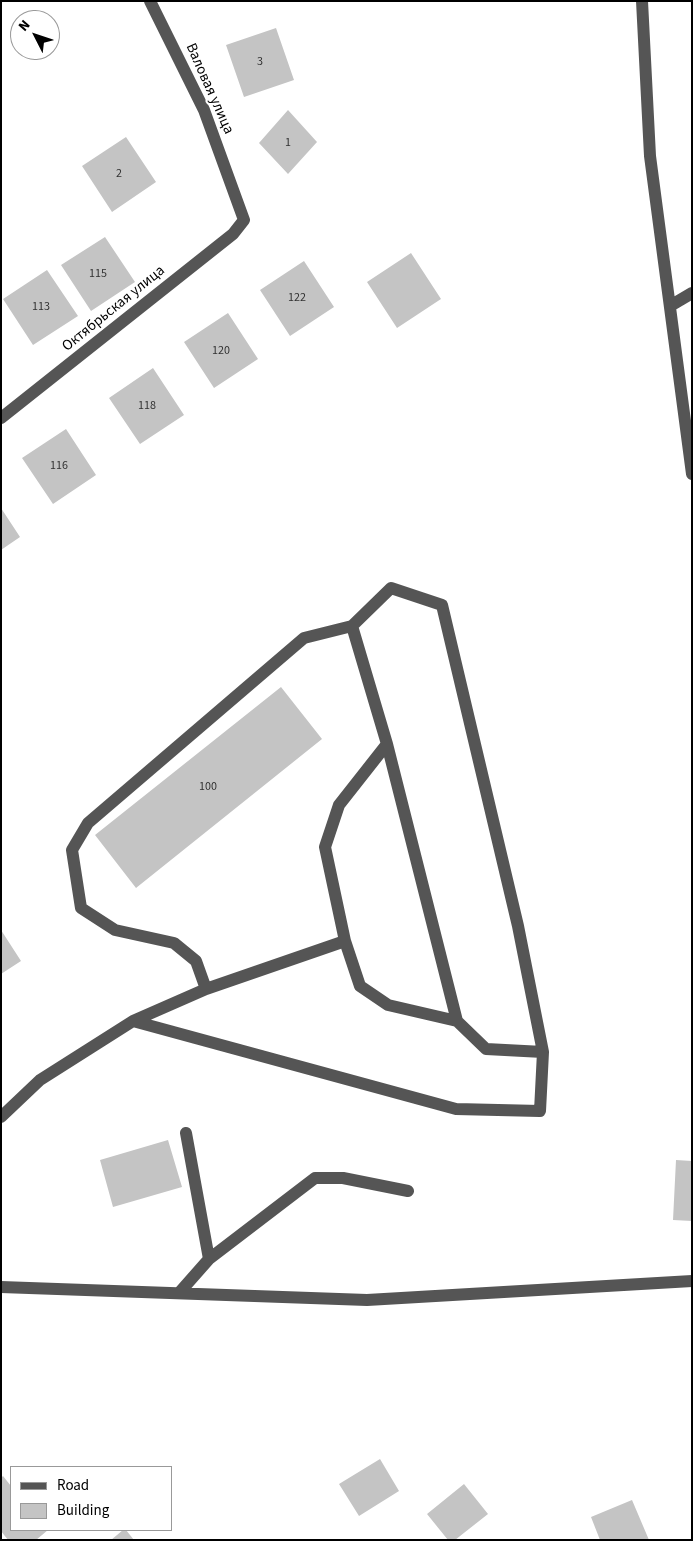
<!DOCTYPE html>
<meta charset="utf-8">
<style>
body{margin:0}
#map{position:relative;width:693px;height:1541px;overflow:hidden;background:#fff;font-family:"Source Sans 3",sans-serif}
canvas{display:block}
.frame{position:absolute;inset:0;border:2px solid #000;pointer-events:none}
.legend{position:absolute;left:10px;top:1466px;width:162px;height:65px;box-sizing:border-box;background:#fff;border:1px solid #999;margin:0;padding:6px 9px;list-style:none;font-size:15px;color:#000}
.legend li{display:flex;align-items:center;gap:10px;height:25px}
.legend b{width:25px;border:1px solid #999}
.north{position:absolute;left:10px;top:10px;width:50px;height:50px;box-sizing:border-box;background:#fff;border:1px solid #999;border-radius:50%;rotate:311deg;font-size:14px;font-weight:700;line-height:20px;text-align:center;color:#000}
.north::after{content:'';display:block;margin:auto;width:18px;height:22px;background:#000;clip-path:polygon(50% 0,100% 100%,50% 72%,0 100%)}
</style>
<div id="map">
<canvas width="693" height="1541"></canvas>
<div class="frame"></div>
<ul class="legend">
<li><b style="height:6px;background:#555"></b>Road</li>
<li><b style="height:14px;background:#c4c4c4"></b>Building</li>
</ul>
<div class="north">N</div>
</div>
<script>
const context = document.querySelector('canvas').getContext('2d');
context.lineJoin = 'round';
function fillPath(path, color) {
  context.fillStyle = color;
  context.fill(path, 'evenodd');
}
function shape(rows) {
  const path = new Path2D();
  for (const r of rows) {
    path.moveTo(r[0], r[1]);
    for (let i = 2; i < r.length; i += 2) path.lineTo(r[i], r[i + 1]);
  }
  return path;
}
function strokePath(path, color, width, dash) {
  context.strokeStyle = color;
  context.lineWidth = width;
  context.lineCap = dash ? 'butt' : 'round';
  context.setLineDash(dash || []);
  context.stroke(path);
}
function write(font, color, halo, rows, align = 'center') {
  context.font = font + ' "Source Sans 3",sans-serif';
  context.lineWidth = 4;
  context.setLineDash([]);
  context.textBaseline = 'middle';
  context.strokeStyle = halo;
  context.fillStyle = color;
  for (const [text, x, y, turn = 0] of rows) {
    context.save();
    context.translate(x, y);
    context.rotate((+turn || 0) * Math.PI / 180);
    context.textAlign = isNaN(turn) ? turn : align;
    if (halo) context.strokeText(text, 0, 0);
    context.fillText(text, 0, 0);
    context.restore();
  }
}
const building = shape([
 [276,28,294,80,244,97,226,45],
 [288,110,317,142,288,174,259,143],
 [126,137,156,182,112,212,82,166],
 [105,237,135,282,91,311,61,265],
 [411,253,441,299,397,328,367,282],
 [304,261,334,307,290,336,260,290],
 [47,270,78,316,33,345,3,299],
 [228,313,258,359,214,388,184,342],
 [153,368,184,415,140,444,109,398],
 [66,429,96,475,53,504,22,458],
 [1,508,20,537,1,550],
 [281,687,322,739,136,888,95,835],
 [1,930,21,961,1,974],
 [168,1140,182,1187,113,1207,100,1160],
 [676,1160,692,1161,692,1221,673,1220],
 [380,1459,399,1491,359,1516,339,1484],
 [3,1476,11,1486,11,1530,48,1530,36,1540,8,1540,1,1531,1,1478],
 [464,1484,488,1514,455,1540,448,1540,427,1514],
 [632,1500,649,1540,600,1540,591,1517],
 [123,1530,126,1530,134,1540,111,1540]
]);
const minor = shape([
 [642,1,650,156,692,474],
 [670,306,692,293],
 [1,418,233,234,244,220,204,110,150,1],
 [352,626,387,744,457,1021],
 [387,744,339,805,325,847,345,941,360,986,388,1005,457,1021,486,1049,543,1052],
 [133,1021,456,1109,540,1111,543,1052,518,926,442,605,391,588,352,626,304,638,88,823,72,850,81,908,115,930,174,943,196,961,206,989],
 [1,1117,40,1080,133,1021,206,989,345,941],
 [186,1133,209,1259],
 [1,1287,367,1300,692,1281],
 [179,1293,209,1259,315,1178,343,1178,408,1191]
]);
const numberNames = [
 ["3",260,62],
 ["1",288,143],
 ["2",119,174],
 ["115",98,274],
 ["122",297,298],
 ["113",41,307],
 ["120",221,351],
 ["118",147,406],
 ["116",59,466],
 ["100",208,787]
];
const streetNames = [
 ["Валовая улица",209,89,66],
 ["Октябрьская улица",114,309,-39]
];
fillPath(building, '#c4c4c4');
strokePath(minor, '#555', 12);
write('12px', '#313131', null, numberNames);
write('15px', '#000', '#fff', streetNames);
</script>
